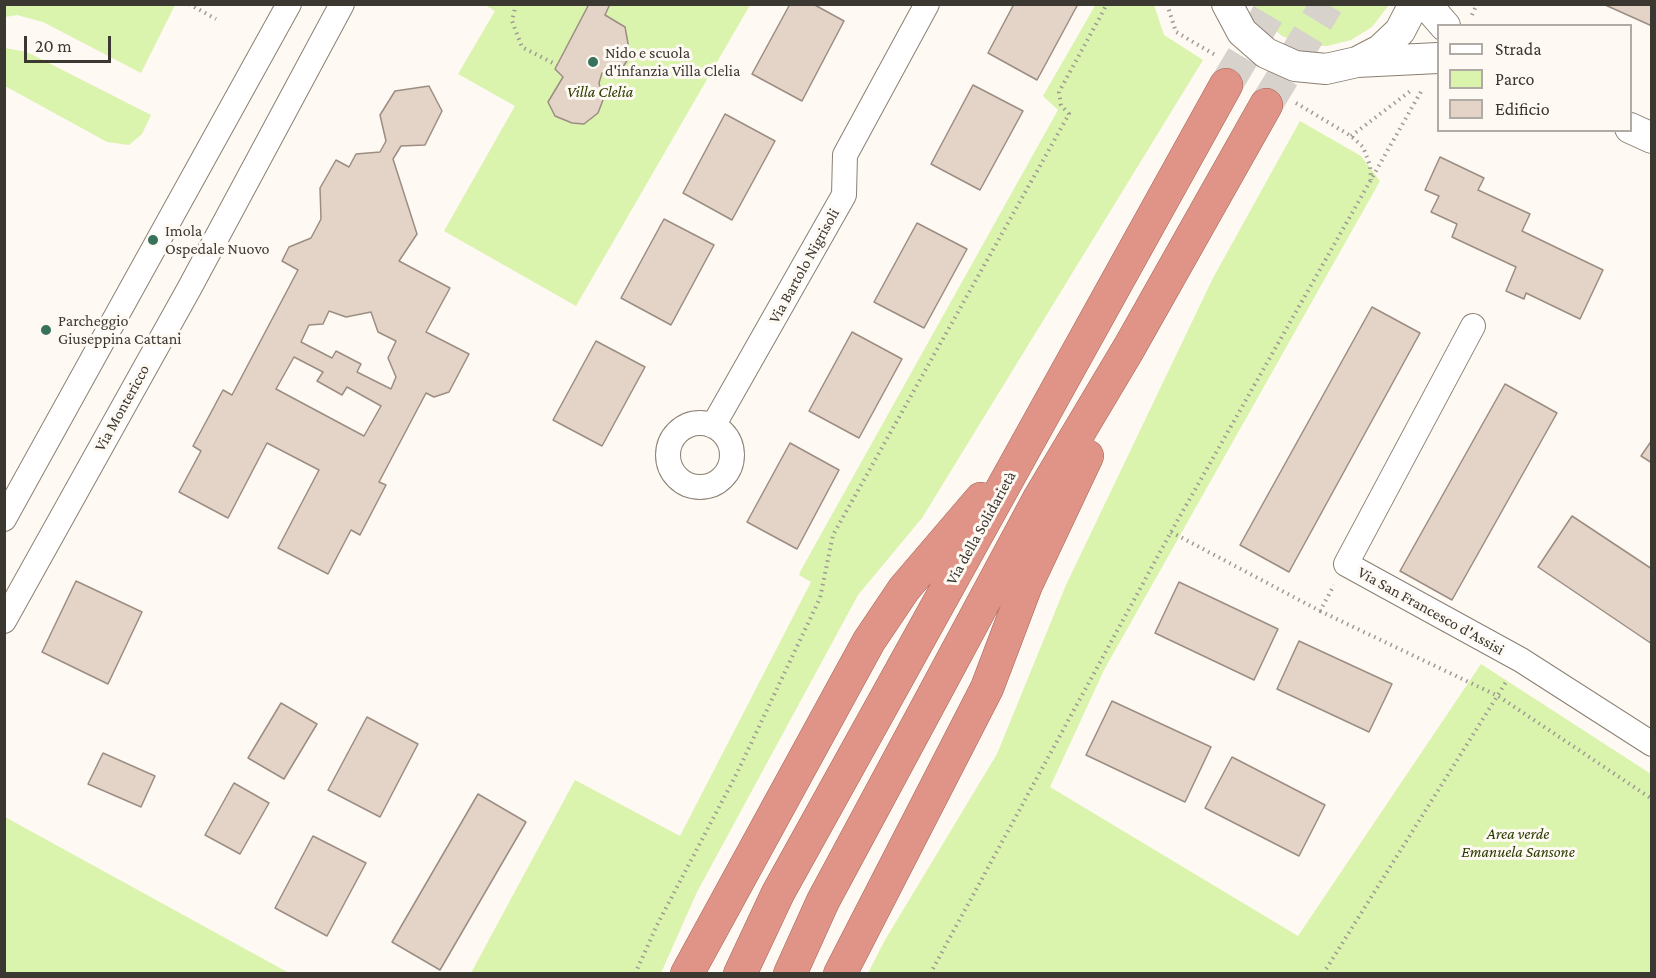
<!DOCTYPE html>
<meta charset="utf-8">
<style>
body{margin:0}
#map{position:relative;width:1656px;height:978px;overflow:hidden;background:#fef9f3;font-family:"Crimson Pro",serif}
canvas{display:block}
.frame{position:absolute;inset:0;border:6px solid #3b3731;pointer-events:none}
.legend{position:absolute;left:1437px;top:24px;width:195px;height:108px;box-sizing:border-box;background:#fef9f3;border:2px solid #b0aba5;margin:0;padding:8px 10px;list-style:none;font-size:18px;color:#3b3731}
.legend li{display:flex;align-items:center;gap:12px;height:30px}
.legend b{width:30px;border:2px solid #b0aba5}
.scale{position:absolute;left:24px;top:36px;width:87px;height:27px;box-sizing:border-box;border:3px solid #3b3731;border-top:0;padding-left:8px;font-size:18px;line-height:21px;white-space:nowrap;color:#3b3731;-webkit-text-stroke:4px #fef9f3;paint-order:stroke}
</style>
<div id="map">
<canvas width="1656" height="978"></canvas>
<div class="frame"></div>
<ul class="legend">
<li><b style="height:8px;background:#fff"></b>Strada</li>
<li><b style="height:16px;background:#daf3ad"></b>Parco</li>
<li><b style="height:16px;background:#e4d4c8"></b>Edificio</li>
</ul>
<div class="scale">20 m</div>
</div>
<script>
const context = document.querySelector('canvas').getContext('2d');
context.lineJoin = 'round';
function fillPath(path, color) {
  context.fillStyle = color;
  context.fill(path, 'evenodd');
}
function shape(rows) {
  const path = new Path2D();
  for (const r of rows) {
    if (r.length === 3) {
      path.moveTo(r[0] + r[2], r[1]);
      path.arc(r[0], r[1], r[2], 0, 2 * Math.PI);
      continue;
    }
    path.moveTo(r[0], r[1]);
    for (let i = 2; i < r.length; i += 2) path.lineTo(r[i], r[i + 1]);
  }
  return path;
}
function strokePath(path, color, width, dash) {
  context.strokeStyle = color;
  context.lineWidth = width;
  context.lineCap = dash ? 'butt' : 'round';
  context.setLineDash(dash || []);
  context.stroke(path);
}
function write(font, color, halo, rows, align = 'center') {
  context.font = font + ' "Crimson Pro",serif';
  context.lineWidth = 6;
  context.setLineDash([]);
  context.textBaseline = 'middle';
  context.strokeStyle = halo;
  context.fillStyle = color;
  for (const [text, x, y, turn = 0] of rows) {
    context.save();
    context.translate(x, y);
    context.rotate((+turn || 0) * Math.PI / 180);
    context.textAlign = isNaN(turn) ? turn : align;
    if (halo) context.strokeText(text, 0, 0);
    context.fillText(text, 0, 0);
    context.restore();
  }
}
const green = shape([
 [5,4,175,4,175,5,141,73,43,22,17,15,5,17],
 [1096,4,1154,5,1164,35,1203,60,922,518,858,595,697,892,661,973,471,973,575,780,680,836,811,582,799,575,801,570,1058,110,1043,96],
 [485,5,750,5,576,306,444,231,515,106,458,74,495,11],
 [1253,5,1389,5,1372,27,1351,40,1327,46,1304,45,1282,36,1264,21],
 [5,48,27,52,151,115,142,134,129,145,107,142,5,86],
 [1300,121,1361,156,1380,181,1104,670,1050,787,1298,936,1481,664,1651,774,1651,973,868,973,885,940,997,754,1066,585,1213,278],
 [5,817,289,973,8,973,4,971]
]);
const building = shape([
 [589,4,610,4,605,15,625,27,629,49,628,59,623,67,602,73,599,83,603,100,598,113,584,124,572,123,555,116,548,102,563,77,555,69,589,4],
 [790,4,813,4,844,21,802,101,752,74,790,4],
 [1014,4,1078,4,1037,80,988,53,1014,4],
 [1603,4,1652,4,1652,26,1603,4],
 [973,85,1023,111,980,190,931,164,973,85],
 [429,86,442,111,425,145,401,146,393,159,417,234,399,261,450,288,426,332,469,354,449,392,434,397,426,393,379,482,386,485,360,535,351,530,328,574,278,548,319,470,267,443,228,518,179,492,201,451,193,446,223,390,232,395,298,270,282,261,289,247,311,238,321,219,320,188,336,160,349,167,356,154,380,152,386,141,380,115,395,91,429,86],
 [329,311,346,317,371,312,378,332,396,341,388,358,396,377,391,389,357,372,361,364,336,351,332,358,301,342,309,325,323,324,329,311],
 [294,357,323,372,317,381,342,395,347,387,381,406,364,436,276,389,294,357],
 [725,114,775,141,732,220,683,193,725,114],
 [1440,157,1484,178,1478,190,1530,214,1522,231,1603,270,1580,319,1526,293,1524,299,1506,291,1516,267,1452,237,1457,224,1431,212,1439,196,1425,190,1440,157],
 [664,219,714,245,671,325,621,298,664,219],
 [917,223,967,249,924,328,874,302,917,223],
 [1372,307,1420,333,1289,572,1240,545,1372,307],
 [852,332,902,359,859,438,809,411,852,332],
 [596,341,645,367,602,446,553,420,596,341],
 [1505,384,1557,413,1452,600,1400,571,1505,384],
 [1652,440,1652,463,1641,456,1652,440],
 [790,443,839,470,797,549,747,522,790,443],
 [1572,516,1652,569,1652,644,1538,567,1572,516],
 [76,581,142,612,108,684,42,652,76,581],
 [1179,582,1278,629,1254,680,1155,633,1179,582],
 [1299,641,1392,684,1369,732,1277,689,1299,641],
 [1112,701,1211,747,1185,802,1086,755,1112,701],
 [281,703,317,724,284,779,248,758,281,703],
 [367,717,418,744,380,817,328,790,367,717],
 [103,753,155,776,141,807,88,784,103,753],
 [1232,757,1325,805,1299,856,1205,808,1232,757],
 [234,783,269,803,240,854,205,835,234,783],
 [478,794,526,822,440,970,392,942,478,794],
 [313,836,366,863,327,936,275,908,313,836]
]);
const trunkTunnel = shape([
 [1226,85,1274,4],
 [1266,105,1327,4]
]);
const path = shape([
 [189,4,216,19],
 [516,4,512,21,522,47,557,65],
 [1167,4,1176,32,1217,56],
 [1472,15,1477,4],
 [1296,103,1351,136,1363,147,1370,165,1371,180],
 [1351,136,1413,89],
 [1171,532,1320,611,1334,585],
 [1320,611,1498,696,1652,799],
 [635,974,657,925,737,773,820,598,833,535,1069,114,1061,105,1059,92,1107,4],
 [930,974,1171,532,1423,88],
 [1323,974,1506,682]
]);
const minor = shape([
 [1473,326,1346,564,1521,660,1652,744],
 [700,455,32],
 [713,426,844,195,845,155,927,4],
 [4,519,289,4],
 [4,621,189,289,342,4]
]);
const tertiary = shape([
 [1227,4,1242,32,1266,53,1295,66,1326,69,1357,62,1438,58],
 [1429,4,1431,10,1445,26],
 [1357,62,1380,50,1400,31,1414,4],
 [1630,128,1652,138]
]);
const trunk = shape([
 [687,974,869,641,904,589,981,499],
 [740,974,778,893,1226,85],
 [790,974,823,901,1039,499,1129,348,1266,105],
 [840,974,987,688,1026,585,1087,456]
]);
const markers = [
 [593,62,6,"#37725c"],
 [153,240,6,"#37725c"],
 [46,330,6,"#37725c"]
];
const poiNames = [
 ["Nido e scuola",605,53],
 ["d'infanzia Villa Clelia",605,71],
 ["Imola",165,231],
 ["Ospedale Nuovo",165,249],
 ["Parcheggio",58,321],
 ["Giuseppina Cattani",58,339]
];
const parkNames = [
 ["Villa Clelia",600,92],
 ["Area verde",1518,834],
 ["Emanuela Sansone",1518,852]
];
const streetNames = [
 ["Via Bartolo Nigrisoli",804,266,-61],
 ["Via Montericco",122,408,-61],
 ["Via della Solidarietà",981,528,-61],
 ["Via San Francesco d'Assisi",1431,611,29]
];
fillPath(green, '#daf3ad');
fillPath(building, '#e4d4c8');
strokePath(building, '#9c8d82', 1.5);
strokePath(trunkTunnel, '#d7d2cc', 33, [33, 16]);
strokePath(minor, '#8a7f72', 26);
strokePath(tertiary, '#8a7f72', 32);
strokePath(trunk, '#a26257', 34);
strokePath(path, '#9f9a94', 4, [1.5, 4.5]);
strokePath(minor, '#fff', 24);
strokePath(tertiary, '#fff', 30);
strokePath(trunk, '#e09488', 33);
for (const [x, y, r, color] of markers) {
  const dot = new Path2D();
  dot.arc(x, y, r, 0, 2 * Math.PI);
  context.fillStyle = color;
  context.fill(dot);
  strokePath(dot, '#fef9f3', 2);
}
write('16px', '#3b3731', '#fef9f3', poiNames, 'left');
write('italic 16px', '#2b3a01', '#fef9f3', parkNames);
write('16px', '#3b3731', '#fef9f3', streetNames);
</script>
